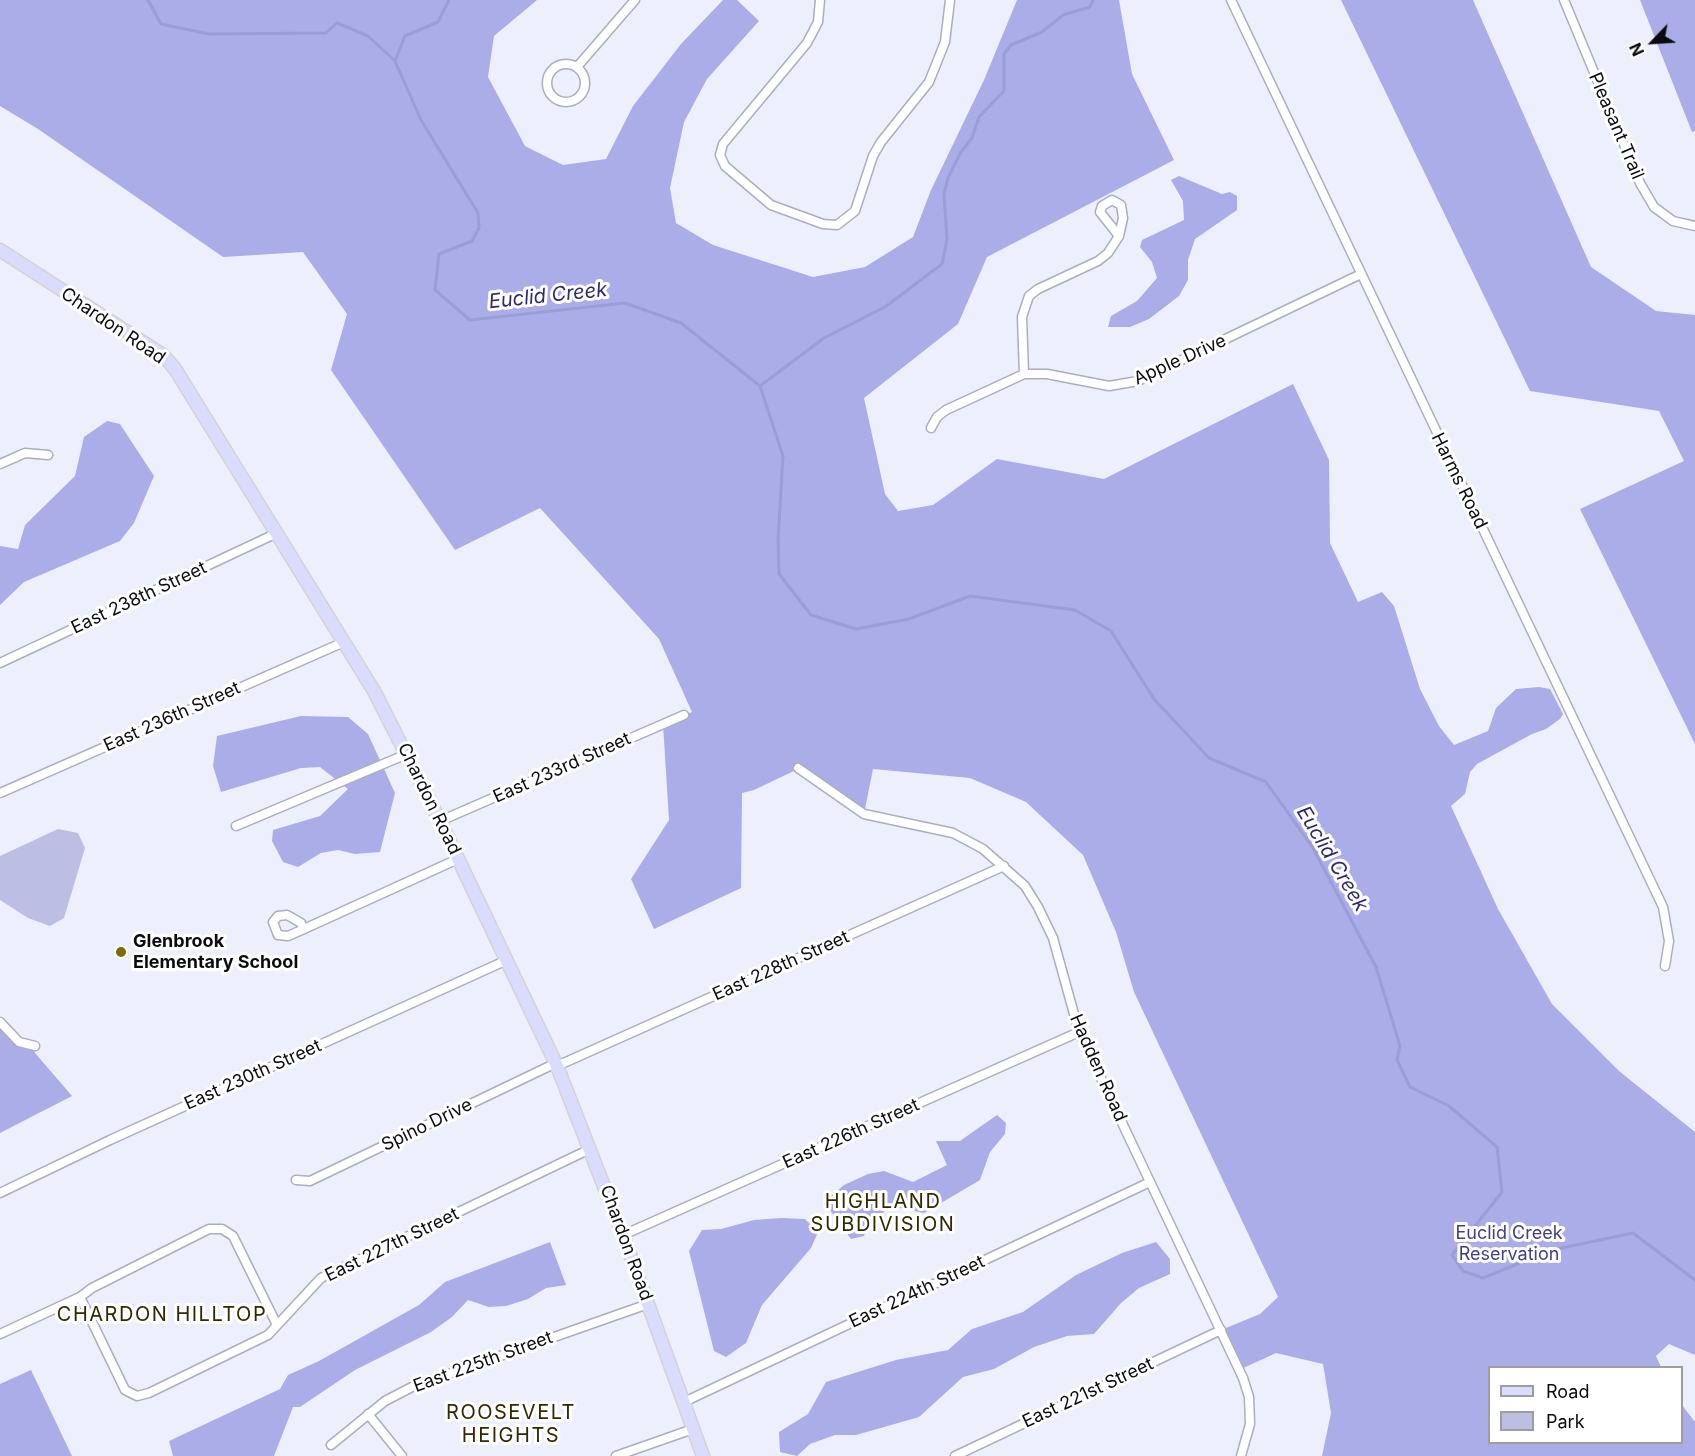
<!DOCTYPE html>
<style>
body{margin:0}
#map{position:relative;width:1695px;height:1456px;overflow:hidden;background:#eeeffd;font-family:Inter,sans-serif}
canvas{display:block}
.legend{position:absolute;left:1488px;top:1366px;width:195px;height:78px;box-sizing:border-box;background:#fff;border:2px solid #9d9d9f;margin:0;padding:8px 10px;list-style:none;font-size:18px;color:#0a0b10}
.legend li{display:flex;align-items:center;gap:12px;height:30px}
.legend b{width:30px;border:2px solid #9d9d9f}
.north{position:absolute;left:1623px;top:12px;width:60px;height:60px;-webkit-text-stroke:4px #fff;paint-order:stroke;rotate:245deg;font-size:16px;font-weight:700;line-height:24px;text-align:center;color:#0a0b10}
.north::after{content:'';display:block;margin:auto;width:21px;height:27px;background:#0a0b10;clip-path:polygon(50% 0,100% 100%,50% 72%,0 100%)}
</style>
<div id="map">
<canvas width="1695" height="1456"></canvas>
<ul class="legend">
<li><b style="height:8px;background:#dadcfe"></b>Road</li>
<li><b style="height:16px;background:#bcbee3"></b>Park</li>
</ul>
<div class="north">N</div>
</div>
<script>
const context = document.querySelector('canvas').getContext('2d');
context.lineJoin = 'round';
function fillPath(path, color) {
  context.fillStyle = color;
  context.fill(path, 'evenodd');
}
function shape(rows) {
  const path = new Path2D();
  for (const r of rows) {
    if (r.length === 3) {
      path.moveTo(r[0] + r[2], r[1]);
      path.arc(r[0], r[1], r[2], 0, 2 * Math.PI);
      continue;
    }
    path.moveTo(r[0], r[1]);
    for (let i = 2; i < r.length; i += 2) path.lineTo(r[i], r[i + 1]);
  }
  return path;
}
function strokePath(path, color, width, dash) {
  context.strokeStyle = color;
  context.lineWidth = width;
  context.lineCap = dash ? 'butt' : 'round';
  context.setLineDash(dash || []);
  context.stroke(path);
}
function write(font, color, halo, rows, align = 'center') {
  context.font = font + ' Inter,sans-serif';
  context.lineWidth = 6;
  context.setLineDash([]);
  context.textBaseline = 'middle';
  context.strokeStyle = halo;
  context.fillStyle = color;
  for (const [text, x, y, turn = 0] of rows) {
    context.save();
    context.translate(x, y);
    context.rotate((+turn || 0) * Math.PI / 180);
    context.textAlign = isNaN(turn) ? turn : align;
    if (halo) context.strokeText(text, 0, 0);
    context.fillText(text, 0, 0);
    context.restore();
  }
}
const green = shape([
 [58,829,78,833,85,848,64,918,50,926,28,918,0,900,0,856]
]);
const forest = shape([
 [0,0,537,0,494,36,488,77,525,146,563,165,606,159,633,106,681,44,723,0,737,0,759,21,707,79,684,122,670,188,676,223,713,245,813,277,865,267,913,237,931,190,984,80,1017,0,1119,0,1132,74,1174,160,987,257,958,324,864,398,885,494,898,511,933,505,997,459,1104,479,1293,384,1329,460,1330,543,1358,602,1382,592,1394,606,1420,689,1439,726,1454,745,1488,731,1496,708,1516,689,1539,687,1550,689,1563,714,1560,719,1546,729,1532,734,1477,764,1470,772,1465,794,1451,806,1498,909,1552,1004,1619,1071,1695,1132,1695,1355,1669,1344,1656,1356,1661,1367,1490,1368,1490,1442,1682,1442,1682,1405,1695,1422,1695,1456,1322,1456,1331,1413,1323,1364,1276,1353,1239,1370,1221,1330,1260,1314,1278,1297,1134,992,1116,932,1083,855,1026,802,970,778,873,769,864,814,798,769,754,790,742,793,741,888,654,929,631,879,669,820,663,724,692,712,659,639,540,508,455,550,331,370,347,314,303,252,223,257,38,129,0,106],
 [1341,0,1473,0,1591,267,1656,311,1695,315,1695,744,1580,509,1684,461,1659,411,1530,391],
 [1640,0,1695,0,1695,131,1692,132],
 [1179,176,1222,194,1230,192,1237,196,1237,210,1195,239,1188,260,1188,280,1179,296,1149,319,1130,327,1108,327,1111,316,1137,301,1157,278,1152,262,1140,247,1142,240,1184,220,1183,201,1171,180],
 [107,421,120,424,154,476,134,523,120,541,24,582,0,605,0,546,18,549,25,525,75,476,84,437],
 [301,716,348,717,368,734,395,793,380,852,355,854,338,850,321,853,298,867,283,862,272,841,273,830,320,816,348,789,320,767,301,768,221,792,213,766,217,736],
 [0,1022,19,1042,31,1045,35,1053,72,1096,0,1133],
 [997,1115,1006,1123,1005,1134,990,1152,980,1180,924,1213,891,1206,868,1225,864,1236,851,1239,824,1202,844,1185,868,1174,884,1171,913,1182,947,1165,936,1141,960,1141],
 [781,1218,805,1219,818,1232,811,1248,762,1305,746,1343,726,1357,714,1351,689,1251,702,1230,721,1229,754,1220],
 [550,1242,566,1285,546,1288,528,1299,506,1306,489,1307,468,1300,452,1317,431,1332,355,1370,300,1407,293,1407,274,1456,173,1456,169,1441,280,1389,288,1375,319,1361,419,1305,445,1282],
 [1156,1242,1170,1259,1170,1274,1139,1288,1121,1303,1094,1334,1067,1336,1034,1347,994,1369,963,1377,919,1417,856,1435,835,1435,810,1444,797,1456,780,1452,779,1432,808,1414,826,1382,896,1360,948,1350,972,1329,1023,1312,1076,1275,1122,1253],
 [31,1370,72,1456,0,1456,0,1384]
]);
const stream = shape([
 [148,0,161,24,209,34,326,33,337,23,368,36,395,61,421,120,478,213,479,228,472,241,439,254,435,290,470,320,625,303,681,323,760,386,783,456,778,541,779,574,811,615,856,629,909,619,970,596,1075,610,1111,631,1154,699,1209,758,1266,782,1313,848,1376,967,1400,1046,1397,1060,1410,1087,1449,1106,1497,1147,1502,1192,1452,1255,1463,1271,1483,1278,1552,1250,1633,1233,1695,1280],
 [395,61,405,36,438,22,449,0],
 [760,386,824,338,885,307,942,264,947,239,944,194,948,178,961,152,972,138,979,117,1004,91,1004,54,1011,45,1042,32,1063,15,1090,7,1093,0]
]);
const street = shape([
 [820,0,818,22,807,43,723,144,720,155,725,166,771,205,823,224,837,225,855,211,873,156,881,142,929,82,945,42,950,0],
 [1231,0,1663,907,1669,941,1665,966],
 [1564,0,1640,183,1654,207,1673,221,1695,226],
 [566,83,19],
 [577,67,635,0],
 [1024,374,1022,317,1029,296,1038,289,1098,261,1108,253,1119,236,1123,218,1121,205,1112,200,1102,206,1100,212,1119,236],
 [931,428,937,417,946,410,1024,374,1047,374,1109,386,1138,381,1361,274],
 [0,464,25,453,48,455],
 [0,663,277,533],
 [798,768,864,814,953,833,983,849,1025,886,1038,907,1053,938,1079,1032,1243,1378,1249,1397,1250,1424,1241,1456],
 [0,793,344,642],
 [440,821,684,715],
 [236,826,407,754],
 [304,929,301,923,287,915,278,916,273,922,278,935,288,936,304,929,458,859],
 [0,1022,19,1042,35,1046],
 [557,1066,1004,866],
 [296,1180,310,1181,556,1063],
 [0,1193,110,1140,507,960],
 [623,1235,1079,1032],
 [80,1297,125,1390,137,1396,149,1393,268,1335,321,1278,590,1149],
 [0,1334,80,1297,92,1288,209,1229,222,1229,233,1236,277,1325],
 [684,1402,1150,1182],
 [368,1414,402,1456],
 [331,1445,385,1401,412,1387,648,1304],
 [616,1456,693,1429],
 [955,1456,1221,1330]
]);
const primary = shape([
 [0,250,163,355,175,369,374,691,440,821,557,1066,623,1235,703,1456]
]);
const markers = [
 [121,952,6,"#7d6c06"]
];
const streetNames = [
 ["Pleasant Trail",1616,126,67],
 ["Chardon Road",113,326,34],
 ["Apple Drive",1180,360,-24],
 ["Harms Road",1459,481,64],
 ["East 238th Street",139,598,-25],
 ["East 236th Street",172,717,-24],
 ["East 233rd Street",562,768,-24],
 ["Chardon Road",429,799,64],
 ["East 228th Street",781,966,-24],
 ["Hadden Road",1098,1068,66],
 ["East 230th Street",253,1075,-24],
 ["Spino Drive",427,1125,-26],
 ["East 226th Street",851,1134,-24],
 ["Chardon Road",626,1243,70],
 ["East 227th Street",392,1245,-26],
 ["East 224th Street",917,1292,-25],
 ["East 225th Street",483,1362,-20],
 ["East 221st Street",1088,1393,-25]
];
const poiNames = [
 ["Glenbrook",133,942],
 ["Elementary School",133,963]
];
const parkNames = [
 ["Euclid Creek",1509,1234],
 ["Reservation",1509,1255]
];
const waterNames = [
 ["Euclid Creek",548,296,-6],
 ["Euclid Creek",1332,859,59]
];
const neighbourhoodNames = [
 ["HIGHLAND",883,1202],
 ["SUBDIVISION",883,1225],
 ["CHARDON HILLTOP",162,1315],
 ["ROOSEVELT",511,1413],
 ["HEIGHTS",511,1436]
];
fillPath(green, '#bcbee3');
fillPath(forest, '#aaade8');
strokePath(stream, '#9a9dd7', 3);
strokePath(street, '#acadbd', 11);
strokePath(primary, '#d3d3d4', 15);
strokePath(street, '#fff', 8);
strokePath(primary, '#dadcfe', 12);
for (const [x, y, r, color] of markers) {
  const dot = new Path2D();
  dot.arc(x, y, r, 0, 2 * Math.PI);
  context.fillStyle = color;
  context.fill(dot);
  strokePath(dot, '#fff', 2);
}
write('18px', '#0a0b10', '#fff', streetNames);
write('bold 18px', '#0a0b10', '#fff', poiNames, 'left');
write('18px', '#423f86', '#fff', parkNames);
write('italic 20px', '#2f296d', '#fff', waterNames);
context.letterSpacing = '1.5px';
write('20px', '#312900', '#fff', neighbourhoodNames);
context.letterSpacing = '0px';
</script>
